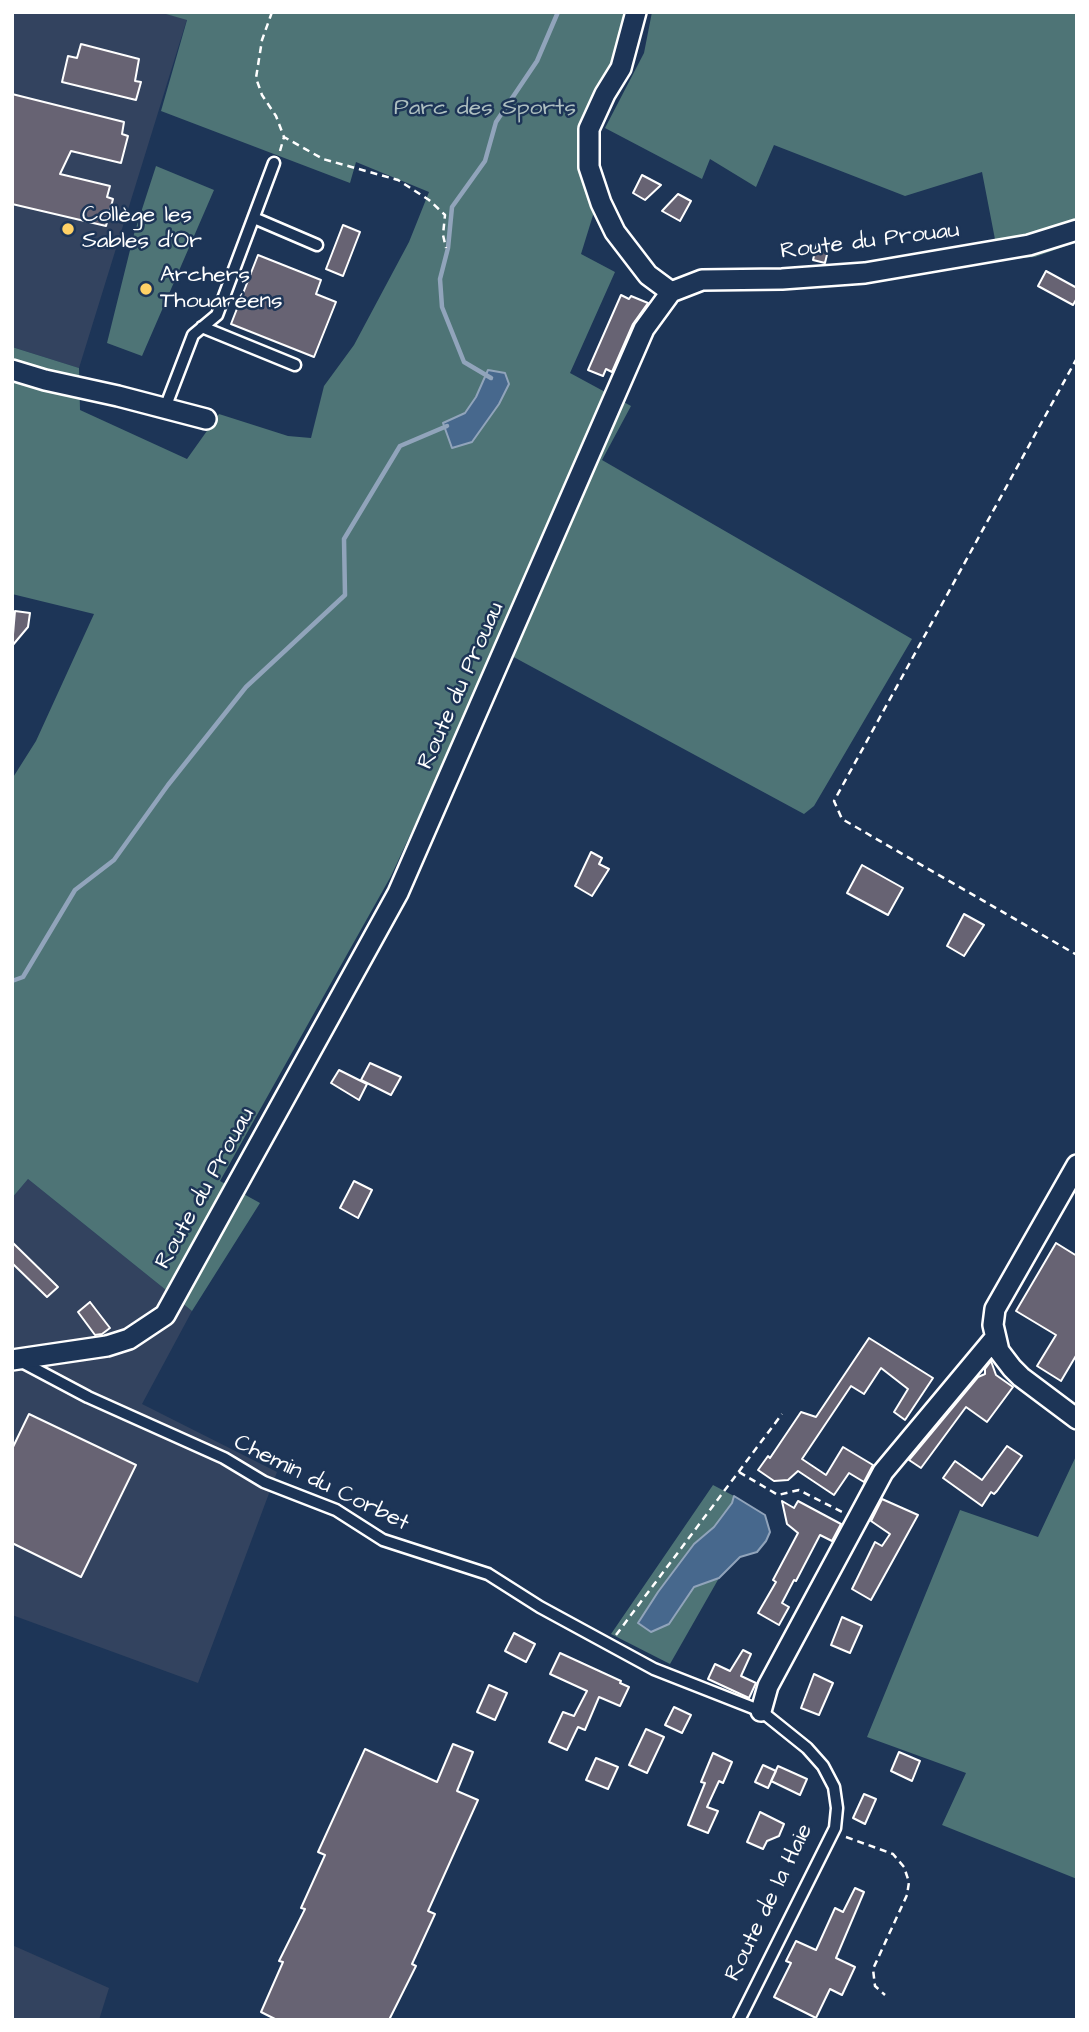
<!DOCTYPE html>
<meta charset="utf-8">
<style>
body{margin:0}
#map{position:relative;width:1089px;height:2032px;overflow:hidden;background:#1d3557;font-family:"Architects Daughter",sans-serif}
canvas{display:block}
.frame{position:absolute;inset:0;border:14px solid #fff;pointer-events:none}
</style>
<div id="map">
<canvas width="1089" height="2032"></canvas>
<div class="frame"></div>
</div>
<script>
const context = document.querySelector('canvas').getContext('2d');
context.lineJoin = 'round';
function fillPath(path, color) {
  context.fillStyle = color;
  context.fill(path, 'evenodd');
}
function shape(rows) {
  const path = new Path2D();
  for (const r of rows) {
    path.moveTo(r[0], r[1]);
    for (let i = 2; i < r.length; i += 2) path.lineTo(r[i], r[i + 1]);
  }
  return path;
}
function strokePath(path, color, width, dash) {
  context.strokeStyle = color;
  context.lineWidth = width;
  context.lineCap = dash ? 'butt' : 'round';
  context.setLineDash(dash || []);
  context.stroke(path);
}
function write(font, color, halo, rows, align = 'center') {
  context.font = font + ' "Architects Daughter",sans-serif';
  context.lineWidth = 5;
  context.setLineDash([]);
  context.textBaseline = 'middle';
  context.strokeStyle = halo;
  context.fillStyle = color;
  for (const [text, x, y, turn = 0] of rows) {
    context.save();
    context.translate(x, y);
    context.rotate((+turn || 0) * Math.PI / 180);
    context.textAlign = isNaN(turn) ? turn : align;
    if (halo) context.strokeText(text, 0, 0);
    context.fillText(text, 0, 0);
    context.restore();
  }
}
const built = shape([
 [12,12,159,12,187,19,79,368,12,347],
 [28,1179,192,1311,142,1404,277,1472,198,1683,12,1615,12,1198],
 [12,1945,109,1988,99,2020,12,2020]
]);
const green = shape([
 [159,12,626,12,615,64,582,124,579,164,594,212,581,254,615,272,570,373,631,406,602,460,912,639,814,806,804,814,497,648,391,876,220,1181,260,1203,192,1311,28,1179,12,1198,12,779,36,741,94,614,12,594,12,347,79,368,80,410,187,459,219,414,288,436,311,438,324,386,354,345,409,242,429,192,356,162,350,183,161,111,187,20],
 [488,370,472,442,443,423,465,413,476,397],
 [652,12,1077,12,1077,242,1035,257,999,260,982,172,905,196,774,145,756,187,710,159,702,179,605,128,644,53],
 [156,166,214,190,142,356,107,343,134,234],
 [1077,1454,1077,1879,942,1825,966,1773,867,1737,960,1510,1038,1537],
 [713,1485,734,1496,732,1503,714,1527,694,1544,658,1592,638,1623,651,1632,669,1624,694,1587,719,1578,670,1664,611,1634]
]);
const water = shape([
 [488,370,505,373,509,384,499,404,472,442,452,448,443,423,465,413,476,397,488,370],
 [734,1496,765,1515,770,1532,766,1541,757,1552,740,1557,719,1578,694,1587,669,1624,651,1632,638,1623,658,1592,694,1544,714,1527,732,1503,734,1496]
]);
const stream = shape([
 [491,378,464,362,442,307,440,279,448,248,452,207,485,161,496,122,537,61,558,12],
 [12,981,23,977,75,890,114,860,168,785,246,687,345,595,344,539,400,446,447,426]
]);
const building = shape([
 [81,44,139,59,135,81,141,82,136,100,62,82,68,56,77,58,81,44],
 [12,94,124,122,122,134,128,136,121,163,71,151,60,174,110,186,107,197,113,199,106,226,12,204,12,94],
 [642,175,661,185,645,200,633,193,642,175],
 [678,194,691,201,680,221,662,211,678,194],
 [343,225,360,232,343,276,326,269,343,225],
 [817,243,829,246,825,263,813,260,817,243],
 [258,255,321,280,316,294,336,302,314,357,231,324,258,255],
 [1046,271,1077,288,1077,298,1073,305,1038,286,1046,271],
 [621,295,629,299,631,296,648,303,633,324,612,372,606,369,603,376,588,370,621,295],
 [15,611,30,613,28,627,12,646,15,611],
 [591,852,602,858,599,864,609,869,592,896,575,886,591,852],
 [862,865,903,888,888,915,847,893,862,865],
 [964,914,984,925,964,956,947,946,964,914],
 [370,1063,401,1077,391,1095,361,1080,370,1063],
 [339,1070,367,1084,359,1100,331,1083,339,1070],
 [354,1181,372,1190,358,1218,340,1208,354,1181],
 [12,1242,58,1287,47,1297,12,1263,12,1242],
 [1056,1243,1077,1256,1077,1354,1061,1381,1037,1366,1056,1335,1016,1311,1056,1243],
 [90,1302,110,1328,102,1334,95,1335,78,1312,90,1302],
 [869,1338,933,1378,905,1420,894,1412,908,1389,881,1368,864,1394,851,1386,802,1459,826,1475,843,1447,873,1465,864,1482,849,1473,834,1495,798,1471,788,1480,774,1481,758,1470,768,1456,770,1458,801,1412,816,1417,869,1338],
 [991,1361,996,1375,1013,1387,987,1422,966,1407,921,1468,909,1460,978,1377,985,1374,985,1369,991,1361],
 [29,1414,136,1465,81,1577,12,1543,12,1449,29,1414],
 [1007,1446,1022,1456,997,1491,994,1494,991,1492,982,1506,943,1478,955,1461,982,1480,1007,1446],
 [882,1499,918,1515,871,1600,852,1589,875,1542,882,1546,890,1534,871,1521,882,1499],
 [782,1501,794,1508,798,1501,841,1524,832,1541,820,1535,796,1581,794,1580,782,1603,789,1607,779,1625,758,1613,776,1582,773,1580,798,1533,787,1524,782,1501],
 [842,1617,862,1626,850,1653,831,1645,842,1617],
 [514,1633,535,1644,526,1662,505,1651,514,1633],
 [743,1650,751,1654,741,1676,756,1683,749,1698,708,1679,715,1664,730,1671,743,1650],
 [560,1653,621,1681,620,1683,629,1687,620,1706,599,1697,585,1730,578,1727,567,1750,549,1742,563,1712,574,1716,587,1691,550,1674,560,1653],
 [814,1674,833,1683,819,1715,801,1708,814,1674],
 [489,1685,507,1693,495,1720,477,1712,489,1685],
 [674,1707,691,1715,682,1733,665,1725,674,1707],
 [646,1729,664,1737,647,1773,629,1765,646,1729],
 [453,1744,473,1752,457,1791,478,1800,428,1911,435,1914,412,1964,416,1966,389,2020,277,2020,261,2012,283,1962,279,1961,305,1909,301,1908,325,1855,318,1852,365,1749,437,1782,453,1744],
 [899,1752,920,1761,912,1781,891,1771,899,1752],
 [713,1753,732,1762,723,1783,719,1781,707,1807,718,1811,708,1833,688,1825,705,1783,701,1782,713,1753],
 [596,1758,618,1767,608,1789,586,1780,596,1758],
 [763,1765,776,1771,768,1788,755,1782,763,1765],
 [778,1766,807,1779,800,1795,771,1781,778,1766],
 [864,1794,876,1799,865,1824,853,1818,864,1794],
 [760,1812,784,1824,779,1836,767,1841,763,1849,747,1842,760,1812],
 [855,1888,864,1892,836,1958,855,1967,842,1995,830,1989,816,2018,774,1997,791,1963,786,1961,796,1941,816,1950,835,1908,843,1912,855,1888]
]);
const path = shape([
 [272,12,262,40,256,78,262,95,276,116,284,137,323,159,398,180,429,200,445,215,443,235,446,248],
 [280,151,284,137],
 [1077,358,834,801,842,819,1077,955],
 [739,1472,778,1495,799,1490,842,1512],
 [616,1635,782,1414],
 [846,1837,893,1854,904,1867,909,1882,907,1895,873,1969,875,1986,885,1995]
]);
const lane = shape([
 [254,218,317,245],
 [202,327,295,365],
 [165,408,193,335,217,315,274,163],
 [22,1362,88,1397,224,1458,264,1482,336,1510,383,1540,488,1574,540,1607,654,1669,761,1711,807,1748,823,1766,834,1787,837,1808,835,1828,739,2020]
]);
const street = shape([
 [636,12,621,68,605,94,589,129,589,167,601,203,615,232,648,275,671,292],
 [12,370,45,380,118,396,206,419],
 [1077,1165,995,1309,993,1325,999,1351,1012,1368,1021,1377,1077,1419],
 [12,1360,107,1346,129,1339,165,1315,398,893,644,329,671,292,702,280,782,279,865,273,1029,245,1077,230],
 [761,1711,768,1686,883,1472,994,1339]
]);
const markers = [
 [68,229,7,"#ffd166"],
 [146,289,7,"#ffd166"]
];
const parkNames = [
 ["Parc des Sports",485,109]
];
const poiNames = [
 ["Collège les",82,216],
 ["Sables d'Or",82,242],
 ["Archers",160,276],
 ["Thouaréens",160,302]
];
const streetNames = [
 ["Route du Prouau",870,242,-7],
 ["Route du Prouau",462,686,-66],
 ["Route du Prouau",206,1189,-61],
 ["Chemin du Corbet",321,1484,26],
 ["Route de la Haie",770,1903,-64]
];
fillPath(built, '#33435f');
fillPath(green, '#4e7476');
fillPath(water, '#47688d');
strokePath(water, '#91a4bb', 2);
strokePath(stream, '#91a4bb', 4.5);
fillPath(building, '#676373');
strokePath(building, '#fff', 2);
strokePath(lane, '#fff', 15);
strokePath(street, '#fff', 24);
strokePath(path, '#fff', 2.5, [7, 5]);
strokePath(lane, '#1d3557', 10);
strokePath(street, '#1d3557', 19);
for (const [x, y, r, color] of markers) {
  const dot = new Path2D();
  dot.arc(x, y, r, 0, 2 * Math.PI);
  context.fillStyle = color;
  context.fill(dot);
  strokePath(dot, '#1d3557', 2.5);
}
write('23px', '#afc0c1', '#1d3557', parkNames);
write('23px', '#fff', '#1d3557', poiNames, 'left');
write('23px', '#fff', '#1d3557', streetNames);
</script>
